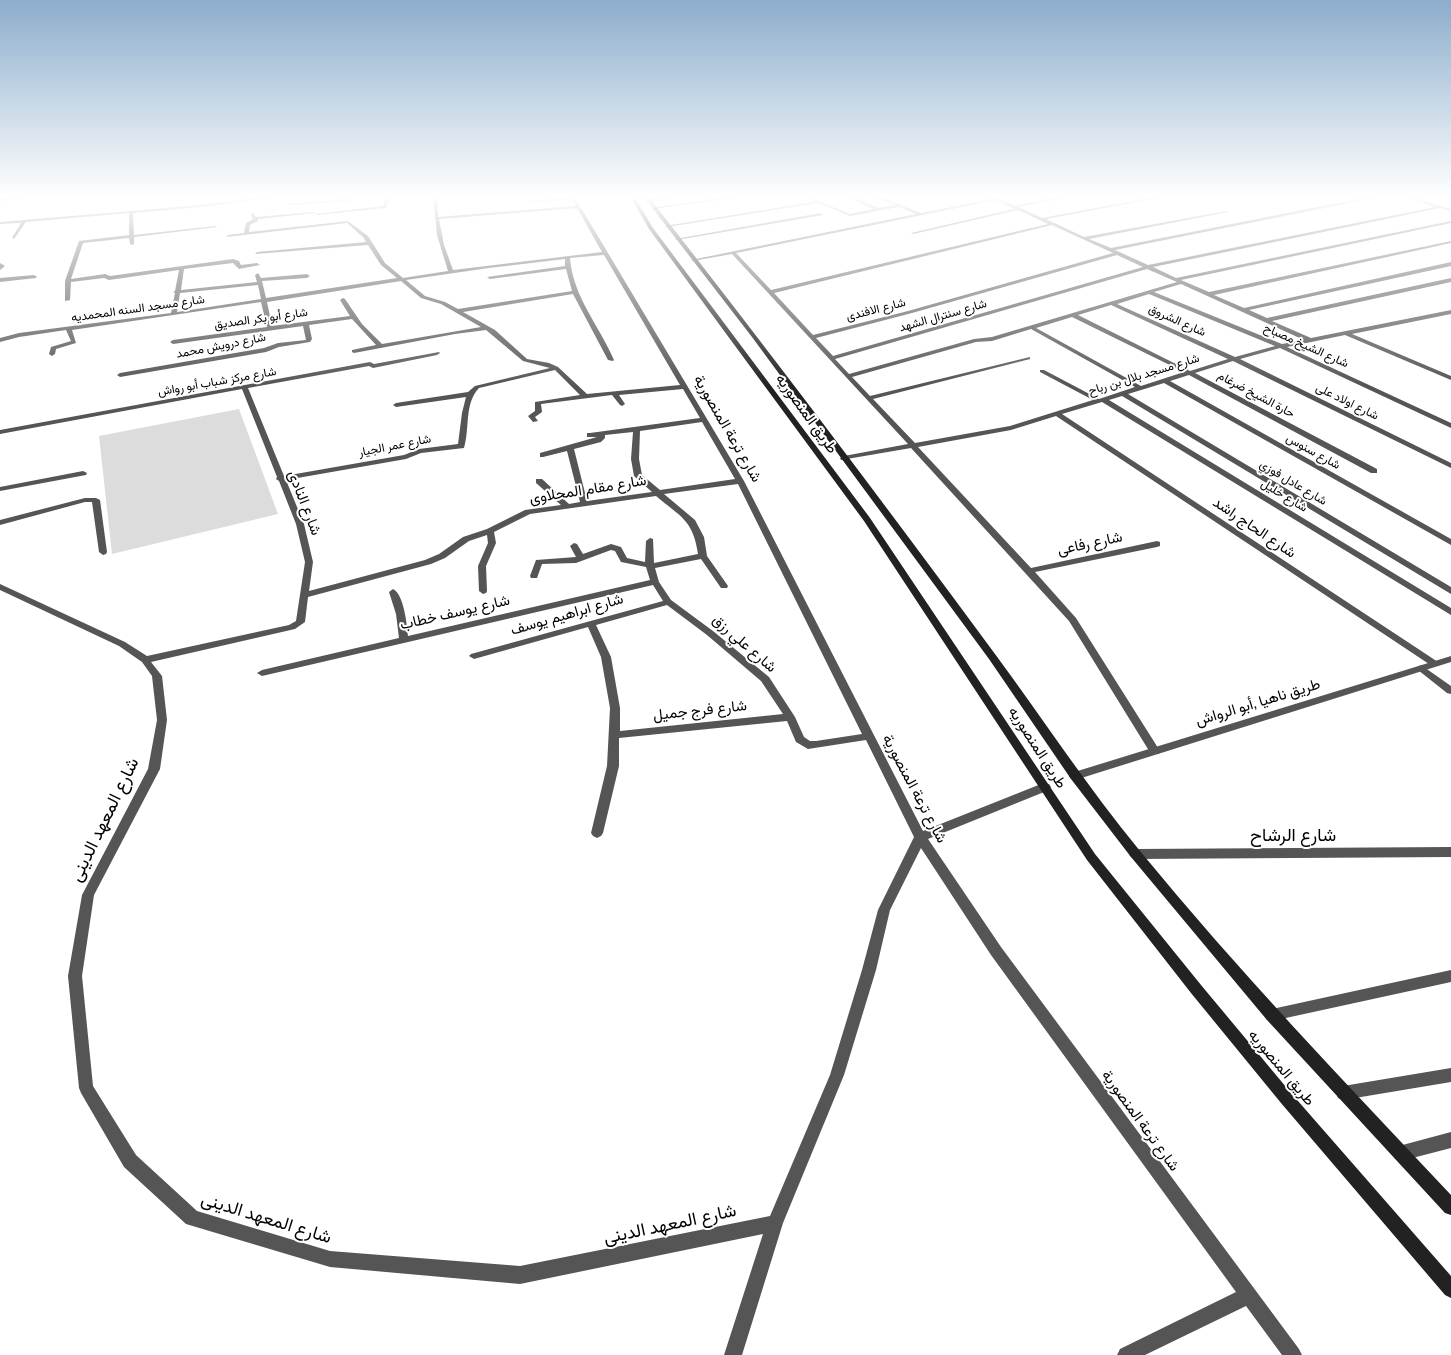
<!DOCTYPE html>
<html>
<head>
<meta charset="utf-8">
<style>
  body { margin:0 }
  canvas { display:block; background:#fff }
</style>
</head>
<body>
<canvas width="1451" height="1355"></canvas>
<script>
const g = document.querySelector('canvas').getContext('2d');
g.lineJoin = 'round';
function fill(path, color) { g.fillStyle = color; g.fill(path, 'evenodd'); }
function drawText(font, color, halo, rows, align = 'center') {
  g.font = font + ' "Archivo Narrow",Vazirmatn,sans-serif'; g.lineWidth = 4; g.setLineDash([]); g.textBaseline = 'middle'; g.strokeStyle = halo; g.fillStyle = color; for (const [text, x, y, turn = 0] of rows) {
    g.save(); g.translate(x, y); g.rotate((+turn || 0) * Math.PI / 180); g.textAlign = isNaN(turn) ? turn : align; if (halo) g.strokeText(text, 0, 0); g.fillText(text, 0, 0); g.restore();
  }
}
fill(new Path2D(`
  M239,409L278,514L112,554L99,436Z`), '#dcdcdc');
fill(new Path2D(`
  M573,197L575,199L531,202L529,201Z
  M1451,1068V1082L1343,1100L1338,1098L1336,1093L1338,1088L1343,1086Z
  M1451,1132V1148L1401,1161L1395,1159L1393,1153L1395,1147Z`), '#555');
fill(new Path2D(`
  M22,196H41L0,201V199Z
  M269,196H285L201,207L133,213L134,235L215,226L217,227L134,237V244L132,245L130,244L129,238L83,243L71,279L105,274L110,276L233,259L239,261L241,265L257,263L260,265L239,269L233,263L184,269L181,290L257,282L255,275L258,273L261,278L307,274L310,276L307,278L262,281L266,298L397,278L381,265L368,245L255,254L257,252L366,242L364,238L347,223L226,237L228,235L244,233L246,223L253,219L251,214L253,213L256,217L313,212L315,213L258,219V221L250,225L249,232L348,221L368,236L385,263L403,278L448,271L437,235L433,196H437L438,217L576,206L570,196H574L744,481L923,831L1041,784H1049L1051,787L1049,790L928,839L1001,947L1299,1349L1302,1355H1282L1246,1306L1145,1355H1117L1120,1349L1236,1292L991,955L921,848L890,910L876,970L844,1075L783,1223L742,1355H724L763,1234L520,1284L330,1267L186,1224L124,1167L81,1093L79,1088L68,976L82,895L148,769L157,720L152,676L142,662L119,646L0,590V584L125,642L147,656L289,625L296,621L305,562L296,524L279,481L276,479L277,477L242,389L0,434V430L370,362L374,364L439,352L440,353L437,355L373,368L369,366L248,388L284,476L404,455L419,449L458,444L462,413L466,397L396,407L393,405L396,403L468,392L475,386L550,368L523,361L486,330L455,334L354,353L352,352V350L376,345L352,319L309,325L312,339L310,342L279,347L266,352L120,377L117,375L120,373L264,348L278,343L306,340L303,326L173,344L170,342L173,340L267,327L261,302L72,330L76,343L56,349L55,354L52,356L49,354L51,347L71,341L66,330L19,337L0,342V338L19,333L171,313L175,293L173,292L175,291L179,270L109,280L104,278L71,282L70,300L65,301V281L79,241L129,235V213L26,222L14,239L12,238L21,223L0,224V222L201,205ZM577,208L602,252L453,270L444,245L439,219ZM604,255L680,385L587,394L558,367L549,363L527,359L495,330L463,312L573,294L608,360L613,361L614,360C599,325 573,297 570,258ZM565,259V266L487,277L490,279L566,269L572,291L458,309L445,302L425,296L406,280L489,268ZM401,281L421,298L441,304L481,327L382,344L362,324L345,299L343,298L340,300L350,316L272,326L267,302ZM258,285L261,299L177,312L180,293ZM555,370L580,395L535,402V411L528,416L533,422L538,421L535,417L542,412L541,404L612,395L620,405L622,406L625,404L619,395L683,389L700,418L590,433H587V437H597L540,453V457H543L567,451L580,502L569,504L542,479H536V483L561,505L525,510L487,529L463,537L439,554L425,560L309,591L313,562L304,524L286,480L406,459L421,453L464,448C470,428 464,404 479,388ZM702,422L735,479L660,490L642,475L639,459L640,431ZM633,432L631,459L634,476L652,492L587,501L574,449L601,442L605,438V435ZM738,484L862,734L816,741H810L804,737L795,717L769,677L713,631L671,600L659,582L655,568L701,559L721,588H727L728,586L707,556L704,537L695,520L664,494ZM656,496C681,517 693,520 698,554L654,563L653,539L650,538L646,541L645,562L627,558L621,547L611,544L583,554L577,544L574,543L570,546L576,557L536,560L530,576L531,578H537L542,564L576,563L611,550L615,551L621,562L646,567L650,580L408,636C407,625 404,594 393,589L389,592L396,614L399,638L262,670L257,673L262,676L653,585L663,601L471,654L469,656L474,659L588,627L601,657L610,708L607,766L591,833L593,836L597,838L601,836L603,833L619,766V738L787,721L796,742L808,749L866,740L914,837L878,910L862,970L830,1075L770,1216L520,1266L330,1251L197,1211L136,1155L93,1086L82,976L94,895L160,769L167,720L162,676L151,662L295,629L305,622L308,597L431,564L445,558L469,541L487,535L488,543L478,566L479,591L483,594L486,593L487,591L486,566L496,543L494,532L530,514ZM667,605L707,635L761,681L783,714L620,731V708L611,657L596,625Z
  M386,196H390L387,207L385,208L317,215L315,214L383,206Z
  M670,196H684L647,202L645,201Z
  M733,196H749L653,209L651,208Z
  M844,196H851L879,208L894,205L872,196H879L921,213L992,199L988,196H995L1015,206L1062,196H1073L1019,207L1042,218L1158,196H1170L1046,219L1084,237L1226,211L1228,212L1089,239L1111,248L1373,196H1384L1115,250L1148,265L1435,207L1401,196H1409L1451,209V211L1440,208L1153,267L1176,278L1451,221V223L1181,280L1209,292L1451,241V243L1214,295L1244,308L1451,262V266L1249,310L1267,318L1451,278V282L1272,321L1311,338L1451,310V314L1352,334L1451,376V380L1345,335L1287,347L1451,423V428L1280,348L1240,359L1451,463V468L1233,361L1195,373L1377,469V473H1371L1189,375L1170,381L1451,539V545L1164,383L1128,394L1451,587V594L1122,396L1109,400L1451,608V615L1102,402L1062,414L1438,662L1440,664L1438,666H1432L1056,416L1011,430L918,447L1031,568L1157,541L1160,542V546L1157,547L1035,572L1076,618L1160,751L1159,754H1151L1069,621L911,448L841,460L840,458L844,456L908,444L732,254L693,261L691,260L916,214L899,207L850,216L818,203L667,227L665,226L813,202L811,200L813,199L850,214L874,209ZM996,200L1014,209L911,233L913,234L1018,210L1048,224L771,290L736,253ZM1052,225L1113,253L908,311L813,335L774,293ZM1117,255L1143,267L833,356L816,338L912,313ZM1147,269L1177,282L992,337L974,339L849,374L835,359ZM1181,284L1304,340L1282,344L1154,292ZM1149,294L1275,346L1235,357L1117,304ZM1111,305L1228,359L1190,371L1078,315ZM1072,317L1184,372L1141,386L1036,328ZM1031,329L1135,387L1099,399L1044,370H1040V372L1093,400L1010,426L915,443L873,399L1030,359V357L870,396L852,377L976,342L992,341Z
  M348,199L350,201L289,205L287,204Z
  M821,213L823,215L677,240L675,239Z
  M0,263L5,266L0,270Z
  M34,275L37,277L36,278L0,282V278Z
  M83,471L87,473L86,475L0,491V487Z
  M85,498H96L100,500L107,552L106,554L103,555L99,552L92,502H85L0,525V520Z
  M1421,665L1451,686V694L1447,693L1418,670L1416,668Z
  M1451,847V857L1135,859L1131,857L1129,854L1131,851L1135,849Z
  M1451,970V982L1272,1021L1267,1020L1265,1015L1267,1010L1272,1009Z`), '#555');
fill(new Path2D(`
  M1451,656V662L1075,780L1071,779L1069,776L1071,773Z`), '#555');
fill(new Path2D(`
  M630,196H634L653,228L870,518L1095,854L1201,985L1291,1093L1451,1276V1298L1445,1295L1281,1103L1191,993L1087,860L864,521L649,229Z
  M643,196H648C766,347 881,499 995,654C1043,719 1088,788 1140,851C1238,971 1345,1082 1451,1195V1215L1445,1213L1267,1020L1131,857L1071,779L989,659L752,337Z`), '#222');
const sky = g.createLinearGradient(0, 0, 0, 386);
sky.addColorStop(0, '#8cadcc');
sky.addColorStop(0.51, '#fff');
sky.addColorStop(1, '#ffffff00');
g.fillStyle = sky;
g.fillRect(0, 0, 1451, 386);
drawText('12px', '#000', '#fff', [
  ["شارع مسجد السنه المحمديه",138,309,-8],
  ["شارع الافندى",876,310,-14],
  ["شارع سنترال الشهد",943,316,-16],
  ["شارع أبو بكر الصديق",261,319,-8],
  ["شارع الشروق",1177,321,24],
  ["شارع درويش محمد",221,346,-11],
  ["شارع الشيخ مصباح",1306,346,24],
  ["شارع مسجد بلال بن رباح",1144,375,-17],
  ["شارع مركز شباب أبو رواش",217,382,-10],
  ["حارة الشيخ ضرغام",1256,395,28],
  ["شارع اولاد على",1347,402,26],
  ["شارع عمر الجيار",395,446,-11],
  ["شارع سنوس",1313,452,29],
  ["شارع عادل فوزي",1293,483,31],
  ["شارع خليل",1284,496,31]
]);
drawText('15px', '#000', '#fff', [
  ["طريق المنصوريه",806,414,54],
  ["شارع ترعة المنصورية",727,429,60],
  ["شارع مقام المحلاوى",588,490,-9],
  ["شارع النادى",304,503,69],
  ["شارع الحاج راشد",1254,528,34],
  ["شارع رفاعى",1090,544,-12],
  ["شارع يوسف خطاب",455,613,-13],
  ["شارع ابراهيم يوسف",567,615,-16],
  ["شارع علي رزق",744,644,41],
  ["طريق ناهيا ,أبو الرواش",1258,703,-17],
  ["شارع فرج جميل",700,711,-6],
  ["طريق المنصوريه",1037,748,57],
  ["شارع ترعة المنصورية",914,789,62],
  ["طريق المنصوريه",1281,1068,50],
  ["شارع ترعة المنصورية",1140,1121,54]
]);
drawText('18px', '#000', '#fff', [
  ["شارع المعهد الدينى",105,820,-64],
  ["شارع الرشاح",1293,836],
  ["شارع المعهد الدينى",266,1219,17],
  ["شارع المعهد الدينى",670,1225,-12]
]);
</script>
</body>
</html>
